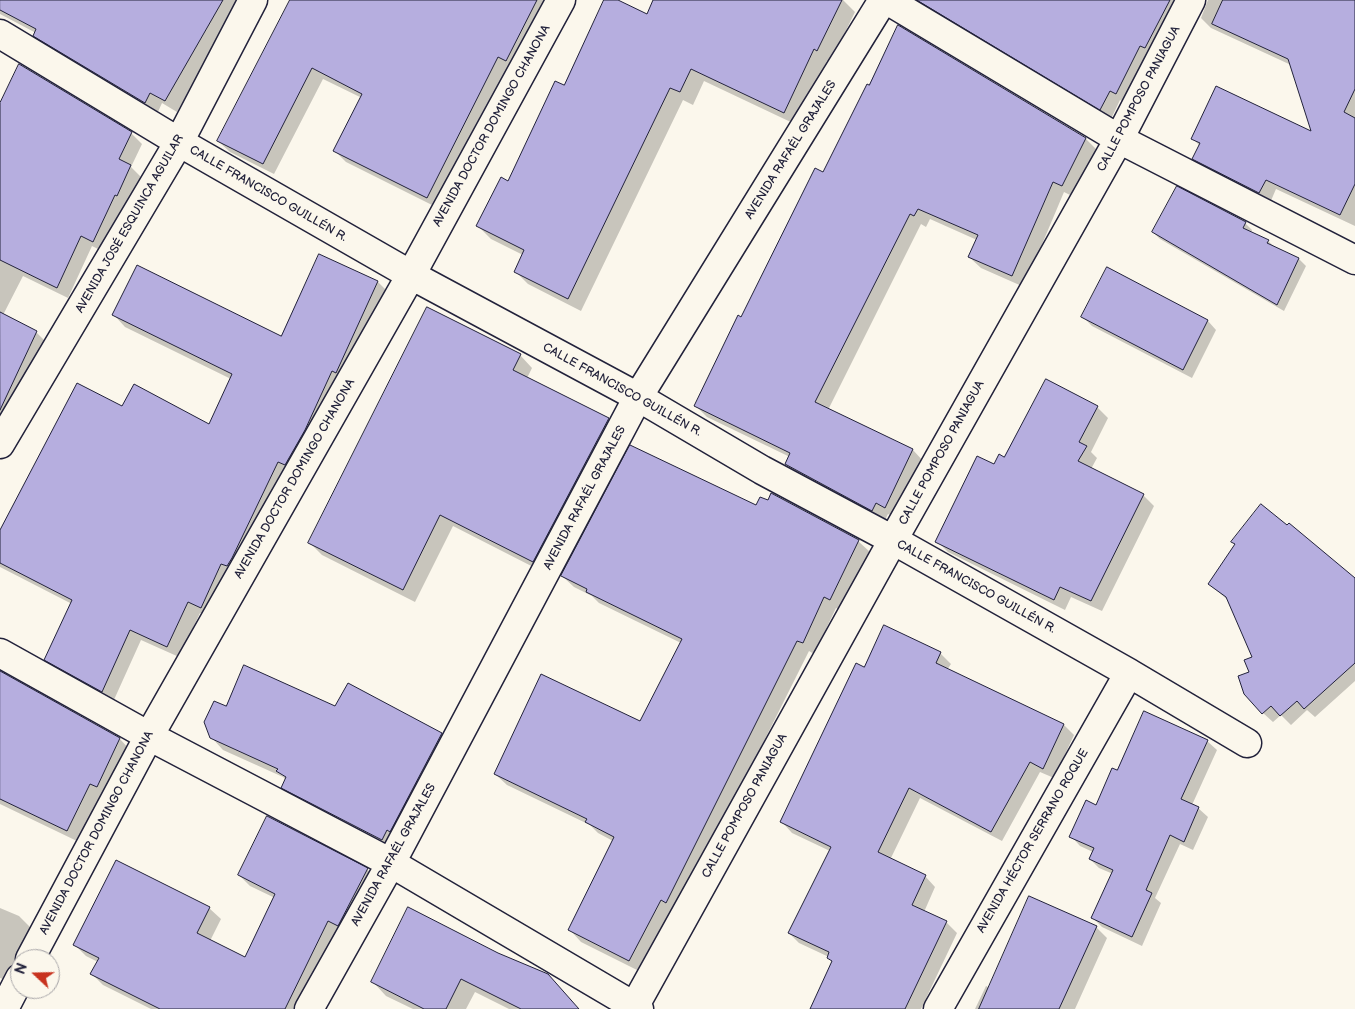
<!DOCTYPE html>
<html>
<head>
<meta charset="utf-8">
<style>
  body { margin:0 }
  #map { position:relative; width:1355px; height:1009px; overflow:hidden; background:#fbf7ec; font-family:"Balsamiq Sans",sans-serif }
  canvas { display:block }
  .north { position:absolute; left:10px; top:949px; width:50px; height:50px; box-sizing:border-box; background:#fbf7ec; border:1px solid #a4a2a5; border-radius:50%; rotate:291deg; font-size:14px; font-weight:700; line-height:20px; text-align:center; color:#22223b }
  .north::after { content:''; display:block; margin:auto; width:18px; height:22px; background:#c8321e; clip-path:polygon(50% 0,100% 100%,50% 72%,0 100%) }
</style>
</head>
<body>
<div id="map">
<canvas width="1355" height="1009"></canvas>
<div class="north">N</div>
</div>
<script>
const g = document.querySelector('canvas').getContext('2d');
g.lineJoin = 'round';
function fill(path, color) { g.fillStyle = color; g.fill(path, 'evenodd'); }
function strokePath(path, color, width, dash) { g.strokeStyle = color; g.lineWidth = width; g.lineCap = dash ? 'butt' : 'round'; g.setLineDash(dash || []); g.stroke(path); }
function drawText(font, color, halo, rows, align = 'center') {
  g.font = font + ' "Balsamiq Sans",sans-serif'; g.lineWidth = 4; g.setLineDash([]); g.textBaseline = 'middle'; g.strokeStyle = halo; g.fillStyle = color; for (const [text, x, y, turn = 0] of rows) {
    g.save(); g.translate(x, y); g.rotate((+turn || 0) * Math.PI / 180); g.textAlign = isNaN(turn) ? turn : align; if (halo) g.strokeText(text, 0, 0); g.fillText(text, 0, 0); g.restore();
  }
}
fill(new Path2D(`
  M0,0H237L229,17L230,18L177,112L162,103L157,114L46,47L34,35L36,33L0,14Z
  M294,0H554L438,208L346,162L335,151L362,98L323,79L274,174L230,152L218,141Z
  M606,0H615L647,15L655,0H843L855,12L830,63L827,61L797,125L704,81L693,105L683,100L581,311L528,284L515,271L523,255L491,239L478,226L508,182L565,87Z
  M918,0H1190L1126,103L1120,100L1111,119L926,8Z
  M1208,0H1355V226L1276,189L1270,203L1203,169L1193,158L1200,146L1193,139L1314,133L1291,65L1211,28L1201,18Z
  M0,106L131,133L142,144L131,167L141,177L128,206L126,205L104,252L92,246L68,298L23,276L3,315L36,332L47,343L0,436Z
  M1086,139L1097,150L1074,197L1064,192L1024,287L981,268L969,257L977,240L930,219L926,227L921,224L828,410L913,450L924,462L897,518L888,514L884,522L798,476L786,464L790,457L707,417L695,405L742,318L823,173Z
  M1245,223L1252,230L1251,233L1268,241L1275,247L1299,259L1306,266L1284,311L1160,239L1153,232Z
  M319,256L378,282L389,293L213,618L200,613L179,657L141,640L113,702L57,671L46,660L72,604L0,567V533L123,408L210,426L231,379L125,327L114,315L281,338Z
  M1108,269L1208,321L1216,330L1192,378L1092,326L1083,317Z
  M427,309L520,355L532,368L527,378L608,419L620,431L545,573L453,526L415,602L322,555L310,543Z
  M1046,380L1097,407L1108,418L1091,452L1097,458L1091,469L1143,495L1154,506L1102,611L1071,597L1065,610L948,552L937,541L994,466L1005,459Z
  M756,506L858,541L870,552L842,611L836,608L814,654L809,651L678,913L641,972L581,942L570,930L613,841L598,833L590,825L507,785L495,774L641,723L681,643L599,603L592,596L574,587L562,576Z
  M1355,582V681L1315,717L1307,710L1291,725L1281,715L1273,722L1263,713L1250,673L1253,658L1229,601L1209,584Z
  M940,653L951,664L947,670L1064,725L1074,735L1054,778L1040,772L1002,841L920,798L890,860L925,876L935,887L924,912L947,923L957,933L921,1009H811L833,963L829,957L799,943L789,933L830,851L792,833L782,822L864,669Z
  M0,672L120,739L131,751L79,842L0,804Z
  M349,685L441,734L454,746L394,852L295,800L283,787L286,780L283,777L223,750L211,737L226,708H336Z
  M1207,741L1217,750L1192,805L1198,808L1208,817L1193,850L1180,844L1155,898L1161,903L1142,946L1102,927L1093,918L1113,874L1099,868L1090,859L1093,852L1080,846L1071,836L1096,806L1117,771Z
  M367,869L378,881L302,1009H151L103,985L92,974L98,962L86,956L75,945L209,908L221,919L210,941L245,959L275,898L250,886L239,875Z
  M0,908L19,916L31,928L9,981L0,978Z
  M409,909L577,1009H509L475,992L466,1009H413L386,996L373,982Z
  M1096,927L1107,938L1075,1009H975L986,986L990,988Z`), '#0003');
const building = new Path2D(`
  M0,0H223L165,101L150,93L145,103L33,36L36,29L0,10Z
  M290,0H537L506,61L498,57L427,198L333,151L362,94L312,68L263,164L217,141Z
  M604,0H618L647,14L653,0H842L817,51L814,49L784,113L691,69L680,92L670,88L568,299L514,272L524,250L476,226L501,177L508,181L555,81L564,85Z
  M917,0H1170L1145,48L1140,46L1116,94L1110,91L1100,110Z
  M1223,0H1355V89L1344,112L1355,118V184L1340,215L1266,180L1259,193L1192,159L1200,143L1191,139L1216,86L1311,131L1288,59L1212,24Z
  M898,25L1086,138L1062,186L1053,182L1012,276L968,257L978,235L918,209L914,216L910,214L815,402L913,449L885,508L876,503L872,511L785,464L790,453L694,406L738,315L741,317L815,168L823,172L867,84L869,85Z
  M19,64L132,132L119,159L131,165L117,196L115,195L93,242L81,236L57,288L0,260V103Z
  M1177,186L1246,222L1243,228L1269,240L1267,243L1299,258L1277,305L1152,232Z
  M319,254L378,281L336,373L332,371L305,430L285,465L278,462L232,558L227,566L221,564L201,608L188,602L167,647L130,630L102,692L44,660L72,600L0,563V530L77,383L122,406L134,384L209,424L232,374L112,315L137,265L281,336Z
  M1107,267L1208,320L1183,370L1081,317Z
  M427,307L521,354L513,370L609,418L533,562L440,515L403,590L308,543Z
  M0,312L37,331L0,410Z
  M1046,379L1098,406L1079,442L1087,446L1078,461L1144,494L1091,601L1060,587L1054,600L935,542L977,456L994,464L999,454L1004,457Z
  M630,445L756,505L760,497L768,500L771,493L859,540L830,600L824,597L803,643L797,641L666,903L661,900L629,961L568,930L614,837L585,822L587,819L494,774L541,674L640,721L682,639L586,592L587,589L561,576Z
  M1261,504L1287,525L1289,523L1355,578V663L1304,709L1297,701L1280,716L1271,706L1262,714L1244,694L1238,676L1249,672L1244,660L1252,657L1226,597L1208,584L1235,544L1231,542Z
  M884,625L941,652L936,663L1064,724L1043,769L1030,762L991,832L909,788L878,852L926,875L912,905L947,921L905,1009H810L832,961L827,958L829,952L788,933L831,847L780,822L856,663L864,667Z
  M244,665L335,706L348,683L442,733L390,832L387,830L382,840L281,788L286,777L276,771L278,769L210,738L204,722L214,701L226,706Z
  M0,671L120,738L97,787L90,784L67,831L0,799Z
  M1144,711L1208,740L1181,799L1199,807L1184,842L1170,835L1146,890L1152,893L1132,937L1091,918L1113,870L1089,859L1094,848L1069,837L1086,800L1096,805L1112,768L1117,770Z
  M267,816L368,868L338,926L328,921L285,1009H160L90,974L99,958L73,945L116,860L210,907L197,933L245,957L275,894L238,875Z
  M1029,896L1097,926L1059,1009H979Z
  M408,907L498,953L548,974L579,1009H521L461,979L446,1009H424L371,982Z`);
fill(building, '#b6aedf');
strokePath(building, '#22223b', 1);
const minor = new Path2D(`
  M887,0L1119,139L1355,260
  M0,34L179,142L411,275L638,397L762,470L893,540L1129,673L1247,743
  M0,444L179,142L253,0
  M0,653L149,736L391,863L639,1009
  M30,959L149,736L411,275L561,0
  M4,1009L20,978
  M309,1009L391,863L638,397L883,0
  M633,1009L893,540L1119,139L1191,0
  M938,1009L1129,673`);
strokePath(minor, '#22223b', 31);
strokePath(minor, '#fbf7ec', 28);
drawText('12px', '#22223b', '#fbf7ec', [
  ["CALLE POMPOSO PANIAGUA",1139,99,-62],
  ["AVENIDA DOCTOR DOMINGO CHANONA",492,126,-61],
  ["AVENIDA RAFAÉL GRAJALES",791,150,-58],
  ["CALLE FRANCISCO GUILLÉN R.",268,194,30],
  ["AVENIDA JOSÉ ESQUINCA AGUILAR",130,224,-60],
  ["CALLE FRANCISCO GUILLÉN R.",622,390,29],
  ["CALLE POMPOSO PANIAGUA",942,453,-61],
  ["AVENIDA DOCTOR DOMINGO CHANONA",295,479,-60],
  ["AVENIDA RAFAÉL GRAJALES",585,498,-62],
  ["CALLE FRANCISCO GUILLÉN R.",976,587,29],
  ["CALLE POMPOSO PANIAGUA",745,806,-61],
  ["AVENIDA DOCTOR DOMINGO CHANONA",97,833,-62],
  ["AVENIDA HÉCTOR SERRANO ROQUE",1033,841,-60],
  ["AVENIDA RAFAÉL GRAJALES",394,855,-61]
]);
</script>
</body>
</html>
